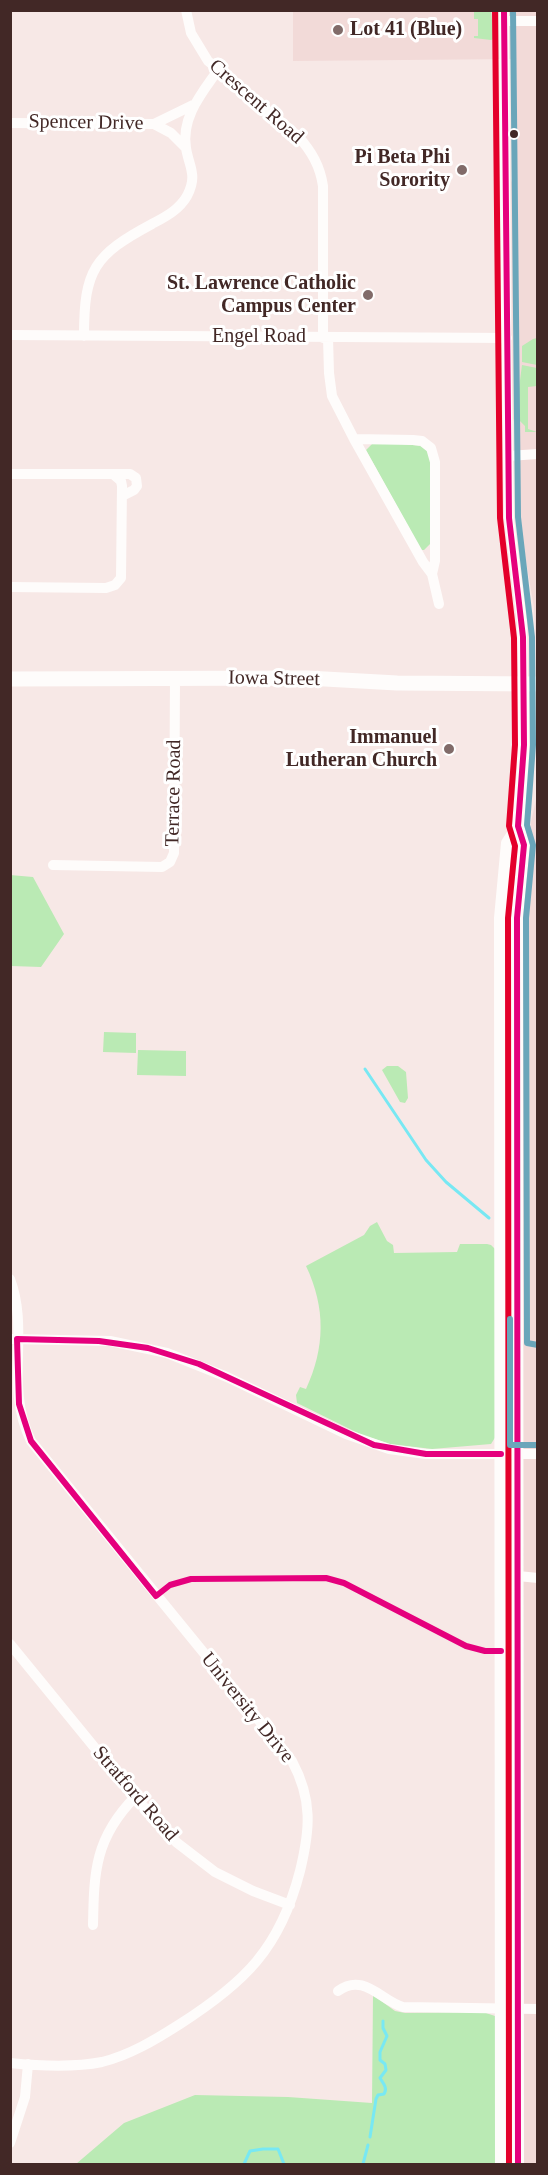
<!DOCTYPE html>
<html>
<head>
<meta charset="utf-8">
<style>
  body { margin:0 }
  #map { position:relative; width:548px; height:2175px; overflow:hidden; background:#f7e8e6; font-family:Georgia,serif }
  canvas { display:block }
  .frame { position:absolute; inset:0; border:12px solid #422826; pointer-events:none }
</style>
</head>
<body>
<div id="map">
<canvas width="548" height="2175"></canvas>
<div class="frame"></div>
</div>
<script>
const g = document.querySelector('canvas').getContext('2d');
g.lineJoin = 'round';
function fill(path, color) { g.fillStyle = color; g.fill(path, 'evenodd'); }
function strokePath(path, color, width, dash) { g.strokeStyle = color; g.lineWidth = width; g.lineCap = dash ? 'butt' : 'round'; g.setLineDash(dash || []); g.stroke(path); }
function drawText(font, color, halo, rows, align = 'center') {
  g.font = font + ' Georgia,serif'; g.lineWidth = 6; g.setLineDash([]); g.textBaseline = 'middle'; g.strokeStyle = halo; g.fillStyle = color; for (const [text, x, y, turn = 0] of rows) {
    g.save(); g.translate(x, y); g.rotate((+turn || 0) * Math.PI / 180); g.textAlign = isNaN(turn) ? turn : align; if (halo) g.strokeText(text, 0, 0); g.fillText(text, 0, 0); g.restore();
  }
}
fill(new Path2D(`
  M293,11H537V663L534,608L520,525L518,437L513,418L511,183L515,167L516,130L511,111L515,59L293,61Z
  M537,795L538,2164H524L522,917L531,822Z`), '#f2dad8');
fill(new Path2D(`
  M474,11H491L494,39L491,40L474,38V36H478V19H474Z
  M537,338V365L522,362V346L533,339Z
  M522,365L537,368V386L528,387V429L537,432H525V426L519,420V388Z
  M392,443L423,446L431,456V543L424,550H421L366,450L372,444Z
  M10,875L33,877L64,934L41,967L11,966Z
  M104,1032L136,1033V1053L103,1052Z
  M138,1050L186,1051V1076L137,1075Z
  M387,1066H398L406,1072L408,1098L405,1103L400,1102L382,1070Z
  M377,1222L387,1241L393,1245L394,1253L457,1252L460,1244H487L491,1245L495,1249L496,1436L491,1444L432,1449L390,1444L362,1435L297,1403L296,1395L300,1387L306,1389C325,1348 326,1308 306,1266L364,1235L370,1226Z
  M373,1995L395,2011L405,2013L483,2012L495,2016L496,2163L76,2164L124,2123L195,2095L288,2097L372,2103Z`), '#baeab4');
strokePath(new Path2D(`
  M365,1069L426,1160L446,1182L489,1218
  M370,2137L376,2099L378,2095L384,2094C388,2088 383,2083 380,2078L386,2070L385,2064L380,2060V2052L387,2036L383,2028V2021
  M244,2164L250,2151L263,2149H278L284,2164
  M363,2164L368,2145`), '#78e8f3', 3);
strokePath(new Path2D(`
  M186,10L191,33L208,61L298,136C312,152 320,166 323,186V338
  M504,10L506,328L509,518L522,623L523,684
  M504,21H538
  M10,123L154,124L193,105
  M154,124L171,133L186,148
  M10,335L507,338
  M84,336C84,270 94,255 152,224C165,217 179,210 187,196C198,175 189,167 186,148C181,117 202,93 218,70
  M328,338L329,373L332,396L354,439
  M508,456L538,454
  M10,474H113L121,481L122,486L121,578L115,585L106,588L10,587
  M113,474H130L136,478L137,486L134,490L122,496
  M432,574L435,561V462L431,448L422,441L413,440L354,439L423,562L432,574L439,604
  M53,865L162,867L170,862L174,853L175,678
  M10,1279C30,1332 4,1386 31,1441L292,1761C313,1800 310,1830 300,1871C280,1949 244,1983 180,2024C155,2040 130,2055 102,2062C72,2068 40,2066 10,2063
  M11,1339L110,1341L167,1353L227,1377L346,1434L389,1449L426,1454H538
  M518,1576L538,1578
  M10,1644L135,1797L176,1842L215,1872L253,1891L290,1905
  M93,1925C94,1871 95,1838 135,1797
  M338,1991C364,1972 381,2001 403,2007L538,2009
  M10,2143L25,2097L28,2064`), '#fefcfb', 10);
strokePath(new Path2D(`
  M501,2164L500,918L507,843L518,826
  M518,2164L517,918L524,845L518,826L523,769V684`), '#fefcfb', 12);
strokePath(new Path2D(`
  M10,679L307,678L397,683L538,684`), '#fefcfb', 15);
strokePath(new Path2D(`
  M504,10L509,518L523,637L524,745L518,826L524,845L517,918L518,2164
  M501,1454H426L374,1445L199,1364L148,1348L99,1341L17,1339L19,1404L31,1441L156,1596L170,1585L191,1579L326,1578L344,1583L466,1646L485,1651H501`), '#e5007d', 6);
strokePath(new Path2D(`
  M495,10L500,518L514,638L515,745L509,826L515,846L508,918L509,2164`), '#e4002b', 6);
strokePath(new Path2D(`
  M513,10L518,517L532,637L533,745L527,825L533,845L526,918L527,1343L538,1345
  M510,1319V1445H538`), '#6aa6ba', 6);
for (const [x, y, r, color] of [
  [338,30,6,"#816b69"],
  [514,134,5,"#422826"],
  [462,170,6,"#816b69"],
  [368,295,6,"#816b69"],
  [449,749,6,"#816b69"]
]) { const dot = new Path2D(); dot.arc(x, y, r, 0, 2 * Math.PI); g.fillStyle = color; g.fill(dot); strokePath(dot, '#fff', 2); }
drawText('bold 20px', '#422826', '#fff', [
  ["Lot 41 (Blue)",350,30,"left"],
  ["Pi Beta Phi",450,158],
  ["Sorority",450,181],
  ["St. Lawrence Catholic",356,284],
  ["Campus Center",356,307],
  ["Immanuel",437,738],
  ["Lutheran Church",437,761]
], 'right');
drawText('20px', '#422826', '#fff', [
  ["Crescent Road",256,102,41],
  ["Spencer Drive",86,123,1],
  ["Engel Road",259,337],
  ["Iowa Street",274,679,1],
  ["Terrace Road",174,793,-89],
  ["University Drive",247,1708,51],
  ["Stratford Road",135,1794,49]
]);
</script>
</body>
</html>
